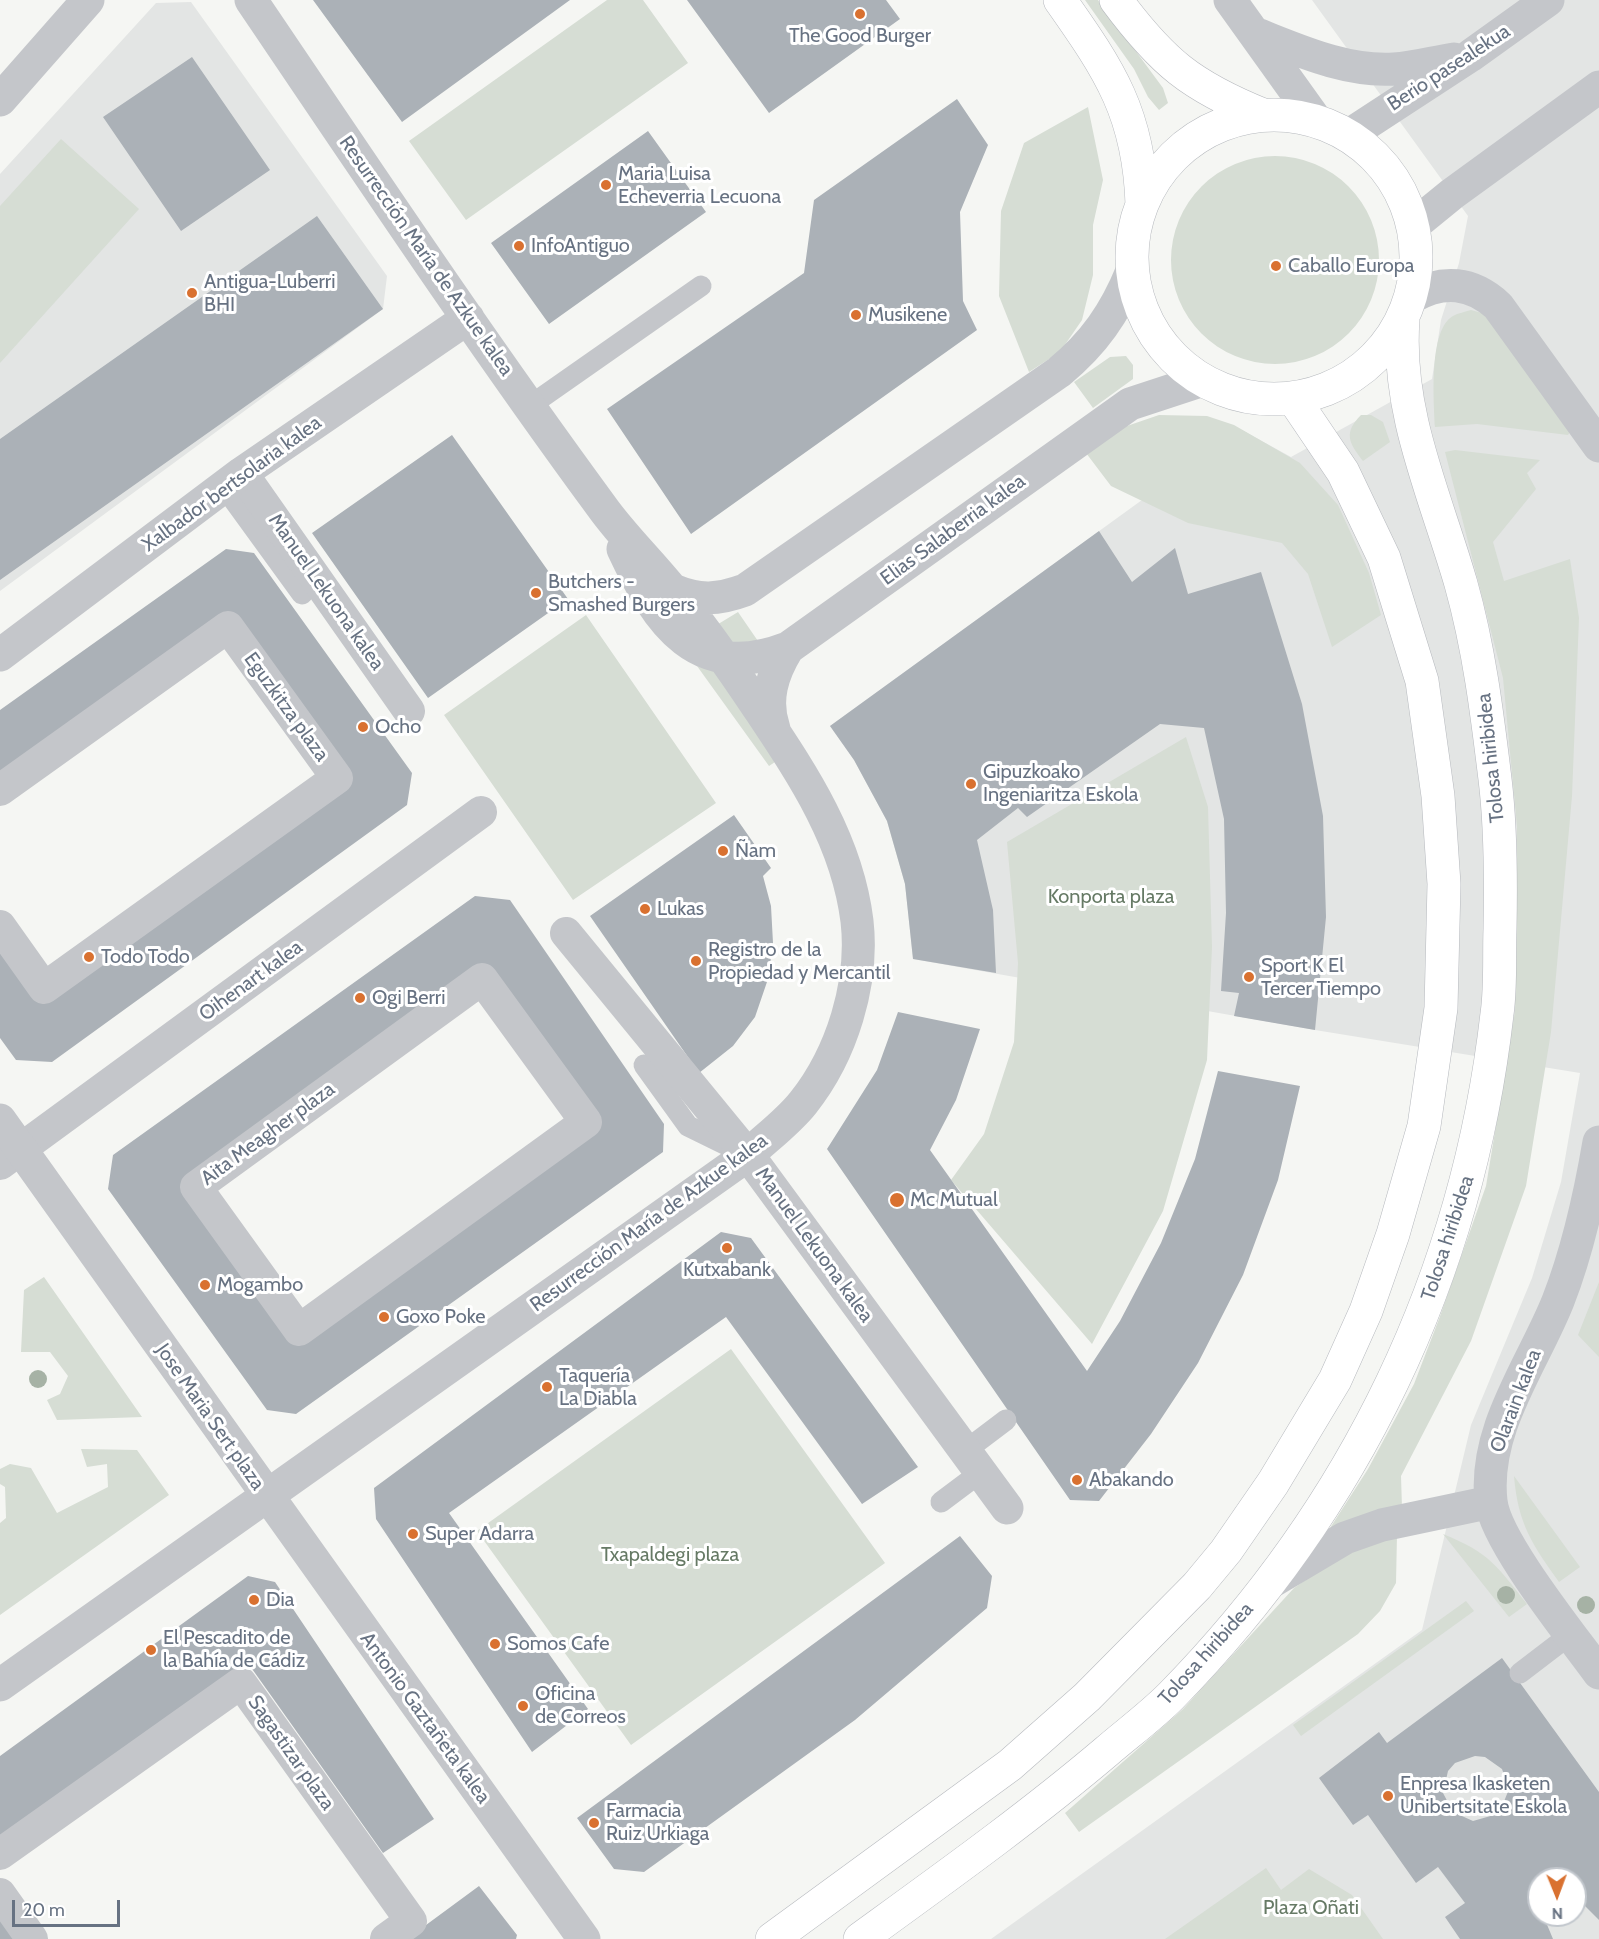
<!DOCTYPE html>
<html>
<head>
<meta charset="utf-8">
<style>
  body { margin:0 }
  #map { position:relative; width:1599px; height:1939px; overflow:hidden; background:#f5f6f3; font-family:Cabin,sans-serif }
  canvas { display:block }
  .north { position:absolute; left:1527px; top:1867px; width:60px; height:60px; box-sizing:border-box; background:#fff; border:2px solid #c2c7cd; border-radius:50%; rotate:179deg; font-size:16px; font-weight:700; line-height:24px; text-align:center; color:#677282 }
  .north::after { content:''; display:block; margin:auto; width:21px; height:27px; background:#d97130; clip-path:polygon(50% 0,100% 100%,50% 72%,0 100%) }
  .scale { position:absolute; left:12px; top:1900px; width:108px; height:27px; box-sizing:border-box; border:3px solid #677282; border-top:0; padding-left:8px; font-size:18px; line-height:21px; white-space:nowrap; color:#677282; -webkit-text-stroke:4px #fff; paint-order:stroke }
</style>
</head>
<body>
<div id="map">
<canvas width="1599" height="1939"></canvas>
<div class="north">N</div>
<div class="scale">20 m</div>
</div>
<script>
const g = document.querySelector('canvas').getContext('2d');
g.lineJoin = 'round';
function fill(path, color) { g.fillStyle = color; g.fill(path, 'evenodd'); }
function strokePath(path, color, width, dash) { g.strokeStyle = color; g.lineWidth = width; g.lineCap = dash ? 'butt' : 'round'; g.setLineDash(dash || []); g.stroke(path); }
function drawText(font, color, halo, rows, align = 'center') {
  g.font = font + ' Cabin,sans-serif'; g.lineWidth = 6; g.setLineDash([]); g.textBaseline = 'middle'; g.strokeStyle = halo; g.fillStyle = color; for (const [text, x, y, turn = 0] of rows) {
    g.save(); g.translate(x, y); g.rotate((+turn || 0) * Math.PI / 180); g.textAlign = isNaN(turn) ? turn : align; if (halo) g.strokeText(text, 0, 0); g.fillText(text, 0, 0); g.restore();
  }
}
fill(new Path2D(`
  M1312,0H1599V1939H991L1422,1630L1471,1425L1532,1278L1561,1182L1580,1073L1315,1030L913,959L905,884L887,821L854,760L830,726L1240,429L1291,457L1432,379L1441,320L1459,263L1468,216ZM1539,1879H1575V1915H1539Z
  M191,2L387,276L383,309L0,591V174L156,3Z`), '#e3e5e4');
fill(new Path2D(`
  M607,0H643L688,63L466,220L409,141Z
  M1085,0H1098L1163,88L1168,103L1159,110L1148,97L1134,69Z
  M1088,107L1103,180L1093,225V275L1082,320L1060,352L1029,372L999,296L1001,211L1024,143Z
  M61,139L139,209L0,363V206Z
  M1171 260a104 104 0 1 1 208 0a104 104 0 1 1-208 0Z
  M1471,310L1489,315L1573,427L1568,435L1477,424L1435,427C1434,403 1428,330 1453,316C1458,313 1465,312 1471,310Z
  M1126,356L1133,365V379L1093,408L1074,382L1110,357Z
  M1159,415L1207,416L1234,425L1300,463L1338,505L1369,573L1381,615L1332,647L1308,574L1282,543L1188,523L1111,486L1086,453L1124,427Z
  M1361,415H1371L1383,422L1390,442L1363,461C1349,443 1343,433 1361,415Z
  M1455,450L1540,460L1527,473L1536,489L1493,542L1504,581L1570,559L1579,618L1572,796L1551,1032L1526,1186L1471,1341L1401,1476L1402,1508L1330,1528L1368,1469L1414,1384L1439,1319L1486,1186L1515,1011L1517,826L1503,678L1445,452Z
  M738,612L760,644L733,650L715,626Z
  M586,615L716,803L573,900L444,715Z
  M697,666L720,672L778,760L769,766Z
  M1186,737L1208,807L1212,947L1207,1060L1163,1211L1092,1344L951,1180L984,1134L1014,1042L1018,963L1007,842Z
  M44,1277L142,1417L57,1420L47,1400L60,1394L68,1376L50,1352H21L24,1290Z
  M1599,1282V1357L1578,1335Z
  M731,1349L885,1563L631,1745L477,1531Z
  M81,1449L137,1450L169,1495L0,1615V1523L6,1518L5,1487L0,1484V1469L10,1464L31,1468L57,1513L108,1487L107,1464L87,1467Z
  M1514,1476L1580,1567L1559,1582C1532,1544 1518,1524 1514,1476Z
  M1443,1534C1490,1553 1497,1566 1527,1604L1509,1617Z
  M1397,1535L1396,1583L1380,1611L1358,1634L1079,1832L1065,1813L1183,1709L1294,1588L1346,1552Z
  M1466,1601L1474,1611L1301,1736L1293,1725Z
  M1266,1868L1281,1890L1309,1869L1352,1895L1383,1939H1165Z`), '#d6ddd4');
fill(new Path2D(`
  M313,0H570L402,122Z
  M687,0H886L900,19L769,113Z
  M192,57L270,170L181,231L103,117Z
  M957,99L988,145L960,212L963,301L977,330L691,534L607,409L804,273L814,200Z
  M648,131L706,212L549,324L491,243Z
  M317,216L383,309L0,580V439Z
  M452,435L568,599L428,698L312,533Z
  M1099,531L1132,582L1175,548L1188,594L1261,572L1302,704L1323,816L1326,917L1315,1030L1234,1016L1239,993L1221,991L1226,913L1224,819L1204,728L1160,724L1027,817L1018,808L977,840L993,910L996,973L913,959L905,884L887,821L854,760L830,726Z
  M226,549L254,553L412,773L407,805L52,1062L16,1060L0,1038V926L44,988L337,778L228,627L0,790V710Z
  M734,815L771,868L763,876L771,906L773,943L768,979L755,1017L733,1046L699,1073L590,916Z
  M475,896L510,900L664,1124L663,1152L296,1414L267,1410L108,1189L113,1155ZM482,979L586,1122L299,1330L196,1187Z
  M898,1012L980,1029L956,1100L930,1150L1087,1371L1120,1321L1161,1243L1195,1159L1218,1071L1300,1086L1278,1180L1243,1275L1198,1363L1151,1434L1099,1501L1070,1500L827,1149L877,1070Z
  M721,1232L751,1238L918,1467L862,1504L726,1317L449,1513L588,1709L532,1752L376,1519L374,1488Z
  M960,1536L992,1576L987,1608L855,1720L644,1872L614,1869L577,1818Z
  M248,1576L275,1582L434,1819L383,1853L250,1666L0,1841V1756Z
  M1502,1658L1599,1792V1920L1575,1896V1879H1539V1915H1543L1553,1939H1460L1445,1917L1465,1903L1438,1867L1416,1883L1368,1815L1353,1825L1319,1778L1379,1732L1387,1743ZM1475,1756L1485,1757L1502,1769L1509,1789L1501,1809L1494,1815L1473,1821L1453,1812L1443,1793L1448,1771L1455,1763Z
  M479,1886L517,1935L516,1939H407Z
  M0,1915L17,1939H0Z`), '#abb1b7');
const secondary = new Path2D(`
  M1060,0C1110,71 1139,114 1142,204
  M1116,0C1162,62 1191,86 1263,115
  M1132 257a142 142 0 1 1 284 0a142 142 0 1 1-284 0Z
  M772,1939L1010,1765L1087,1697L1197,1586L1226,1551L1273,1483L1335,1380L1366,1311L1393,1234L1424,1126L1441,1008L1444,884L1438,796L1422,681L1384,558L1343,472L1293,398
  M860,1939C944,1878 1028,1818 1107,1751C1128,1733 1151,1716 1171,1696C1356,1507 1467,1276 1497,1014C1501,986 1499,957 1500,929C1501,879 1501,828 1495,779C1487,713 1479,648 1461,584C1436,497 1396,413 1403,320`);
strokePath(secondary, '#b6b9be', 34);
strokePath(new Path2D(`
  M531,405L701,286
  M225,488L302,594
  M644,1065L688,1126L739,1151
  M965,1451L1006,1420
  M941,1502L981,1472
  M1520,1673L1571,1634`), '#c4c6ca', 21);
strokePath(new Path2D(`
  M242,473L409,711
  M0,790L228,627L337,778L44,988L0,926
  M566,933L748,1155
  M482,979L586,1122L299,1330L196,1187Z
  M0,1164L481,812
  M0,1854L241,1683L411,1921L386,1939
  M0,1894L32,1939`), '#c4c6ca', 32);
strokePath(new Path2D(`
  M1230,0L1316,120
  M1254,33C1298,50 1345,72 1394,69C1414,68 1434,62 1454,59
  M0,100L88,0
  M1349,135L1470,56L1548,0
  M1414,225L1452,194L1599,87
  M1412,297C1443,279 1472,282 1498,306L1599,446
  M623,549C658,624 697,683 788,648
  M673,590C699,601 718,600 745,590L1059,372C1094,343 1115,313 1132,271
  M0,655L242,473L468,318
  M774,729C764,700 772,674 788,648L1130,404L1203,380
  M0,1120L584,1939
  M1599,1142C1590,1195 1578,1250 1558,1301C1533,1364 1483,1429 1491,1501C1495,1541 1573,1637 1599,1673
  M748,1155L1007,1508
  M1271,1582L1345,1538L1382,1525L1491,1502
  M0,1685L748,1155C766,1138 788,1122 803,1103C842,1054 864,983 857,921C847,840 803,775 759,709C731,667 702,625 669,586C647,559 622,535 602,507C480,341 366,170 251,0`), '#c4c6ca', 33);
strokePath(secondary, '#fff', 33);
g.fillStyle = '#a6b2a5';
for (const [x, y] of [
  [38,1379],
  [1506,1595],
  [1586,1605]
]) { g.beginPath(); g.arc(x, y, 9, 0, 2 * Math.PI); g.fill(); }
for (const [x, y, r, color] of [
  [860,14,6,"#d97130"],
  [606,185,6,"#d97130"],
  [519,246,6,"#d97130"],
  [1276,266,6,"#d97130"],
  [192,293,6,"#d97130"],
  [856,315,6,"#d97130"],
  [536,593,6,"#d97130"],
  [363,727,6,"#d97130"],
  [971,784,6,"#d97130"],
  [723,851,6,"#d97130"],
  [645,909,6,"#d97130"],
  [89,957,6,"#d97130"],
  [696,961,6,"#d97130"],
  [1249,977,6,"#d97130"],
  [360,998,6,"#d97130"],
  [897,1200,8,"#d97130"],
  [727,1248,6,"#d97130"],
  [205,1285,6,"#d97130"],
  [384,1317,6,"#d97130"],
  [547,1387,6,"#d97130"],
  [1077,1480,6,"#d97130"],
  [413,1534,6,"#d97130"],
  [254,1600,6,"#d97130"],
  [495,1644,6,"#d97130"],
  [151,1650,6,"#d97130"],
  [523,1706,6,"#d97130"],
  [1388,1796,6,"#d97130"],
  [594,1823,6,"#d97130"]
]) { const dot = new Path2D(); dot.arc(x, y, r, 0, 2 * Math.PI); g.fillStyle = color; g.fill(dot); strokePath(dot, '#fff', 2); }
drawText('20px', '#677282', '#fff', [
  ["The Good Burger",860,36,"center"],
  ["Maria Luisa",618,174],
  ["Echeverria Lecuona",618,197],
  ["InfoAntiguo",531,246],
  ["Caballo Europa",1288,266],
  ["Antigua-Luberri",204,282],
  ["BHI",204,305],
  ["Musikene",868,315],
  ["Butchers -",548,582],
  ["Smashed Burgers",548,605],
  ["Ocho",375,727],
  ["Gipuzkoako",983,772],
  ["Ingeniaritza Eskola",983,795],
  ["Ñam",735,851],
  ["Lukas",657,909],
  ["Registro de la",708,950],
  ["Propiedad y Mercantil",708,973],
  ["Todo Todo",101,957],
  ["Sport K El",1261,966],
  ["Tercer Tiempo",1261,989],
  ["Ogi Berri",372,998],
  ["Mc Mutual",910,1200],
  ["Kutxabank",727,1270,"center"],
  ["Mogambo",217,1285],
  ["Goxo Poke",396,1317],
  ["Taquería",559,1376],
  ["La Diabla",559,1399],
  ["Abakando",1089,1480],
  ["Super Adarra",425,1534],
  ["Dia",266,1600],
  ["El Pescadito de",163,1638],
  ["la Bahía de Cádiz",163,1661],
  ["Somos Cafe",507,1644],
  ["Oficina",535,1694],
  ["de Correos",535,1717],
  ["Enpresa Ikasketen",1400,1784],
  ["Unibertsitate Eskola",1400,1807],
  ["Farmacia",606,1811],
  ["Ruiz Urkiaga",606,1834]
], 'left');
drawText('20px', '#677282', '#fff', [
  ["Berio pasealekua",1449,68,-33],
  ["Resurrección María de Azkue kalea",426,256,55],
  ["Xalbador bertsolaria kalea",232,484,-36],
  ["Elias Salaberria kalea",953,530,-36],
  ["Manuel Lekuona kalea",326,592,55],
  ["Eguzkitza plaza",286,707,54],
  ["Tolosa hiribidea",1491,758,-96],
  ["Oihenart kalea",251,981,-36],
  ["Aita Meagher plaza",268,1134,-36],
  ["Resurrección María de Azkue kalea",649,1223,-36],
  ["Tolosa hiribidea",1448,1238,-72],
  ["Manuel Lekuona kalea",814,1245,54],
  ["Olarain kalea",1516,1401,-69],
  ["Jose Maria Sert plaza",210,1417,55],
  ["Tolosa hiribidea",1206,1654,-48],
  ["Antonio Gaztañeta kalea",425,1718,54],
  ["Sagastizar plaza",291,1753,55]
]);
drawText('20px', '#667a65', '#fff', [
  ["Konporta plaza",1111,897],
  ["Txapaldegi plaza",670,1555],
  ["Plaza Oñati",1311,1908]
]);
</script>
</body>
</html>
